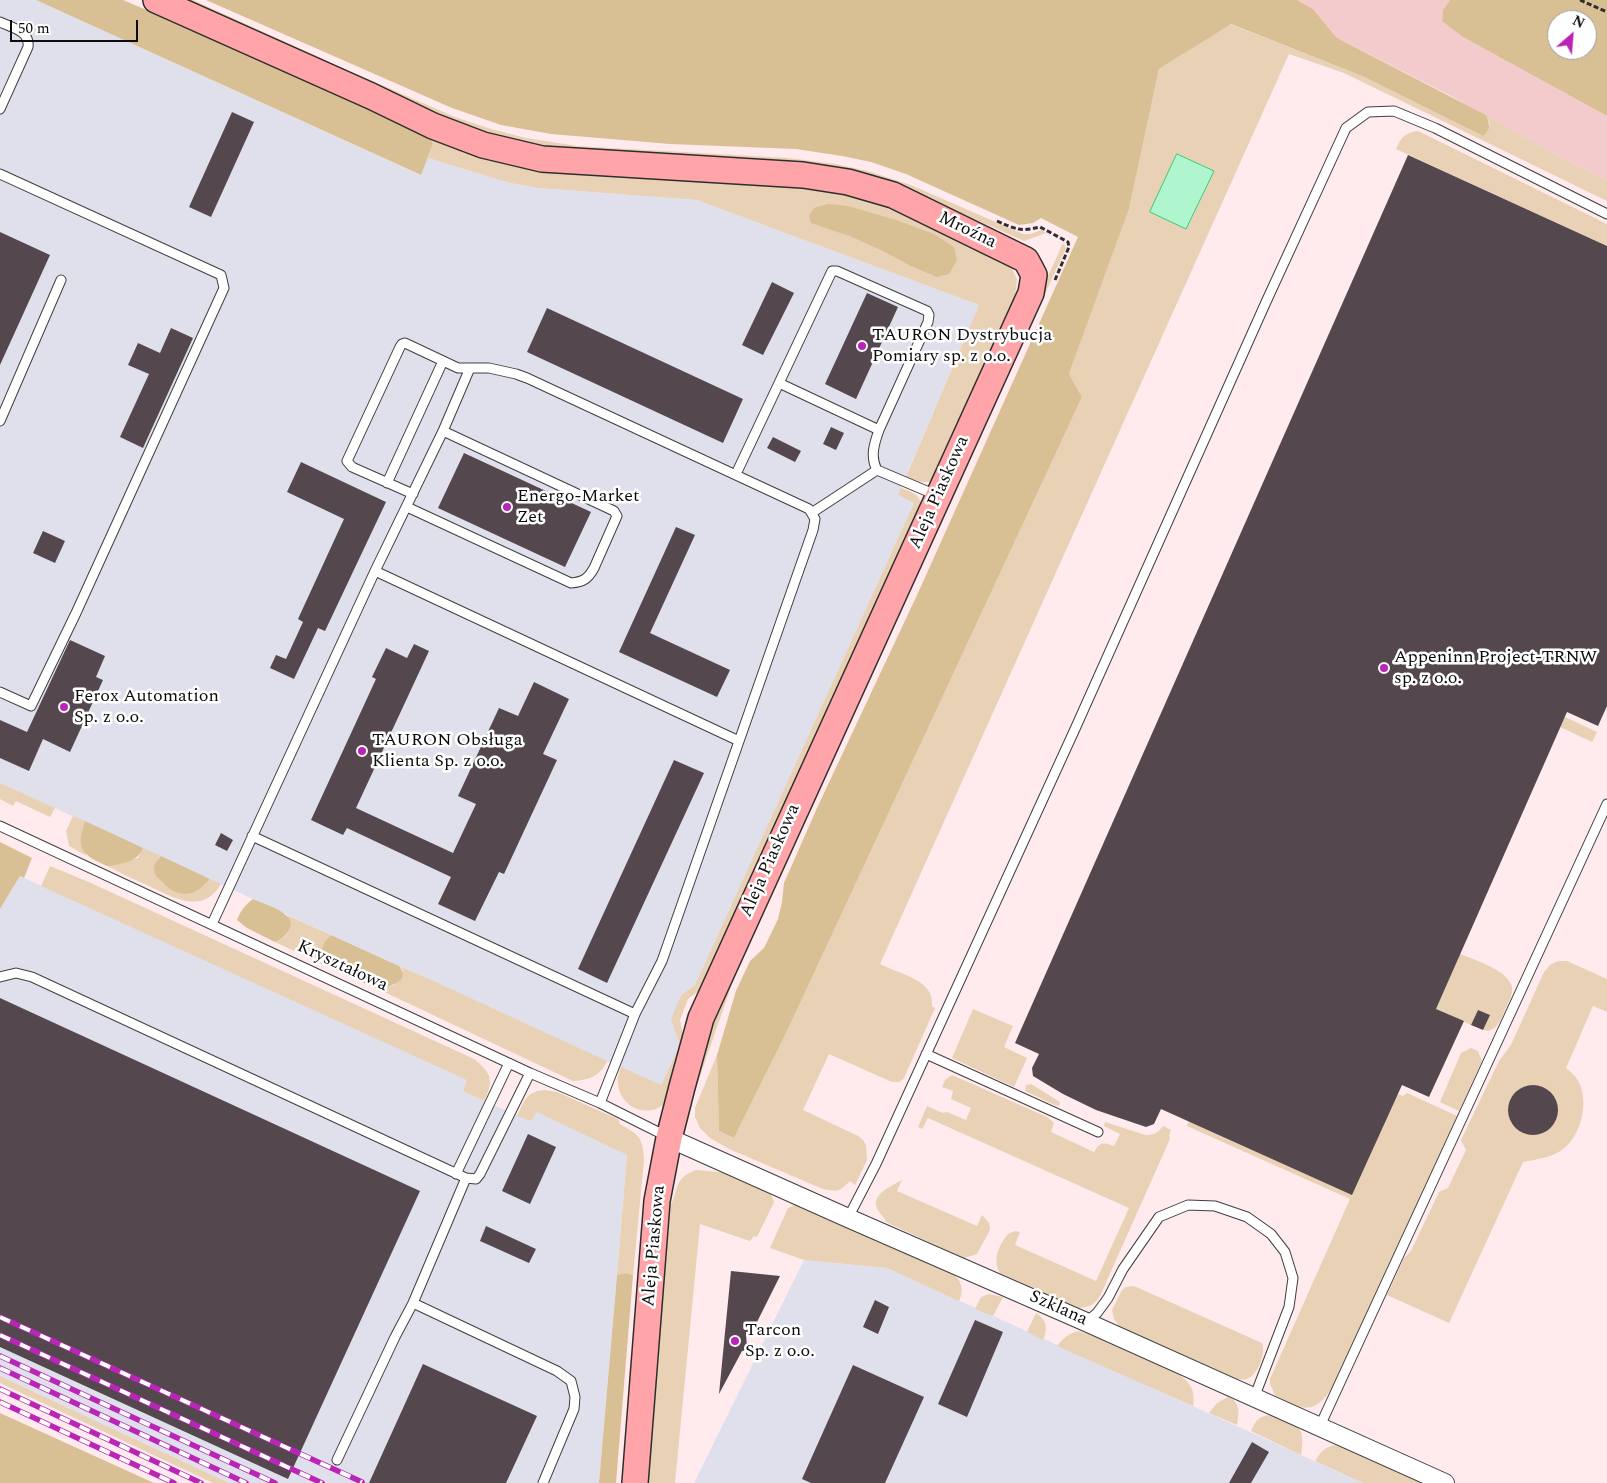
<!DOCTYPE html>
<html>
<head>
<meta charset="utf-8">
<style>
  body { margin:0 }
  #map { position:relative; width:1607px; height:1483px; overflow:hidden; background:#ffeaed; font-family:Spectral,serif }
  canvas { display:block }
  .north { position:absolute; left:1547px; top:10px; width:50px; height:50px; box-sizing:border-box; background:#fff; border:1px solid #9e9e9e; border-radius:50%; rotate:27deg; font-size:14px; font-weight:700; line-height:20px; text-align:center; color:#0c0c0c }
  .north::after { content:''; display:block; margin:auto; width:18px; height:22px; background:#ba25b7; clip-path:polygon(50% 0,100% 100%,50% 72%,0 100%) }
  .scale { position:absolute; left:10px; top:20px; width:128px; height:22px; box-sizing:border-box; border:2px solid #0c0c0c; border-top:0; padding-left:6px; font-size:15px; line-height:18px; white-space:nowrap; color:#0c0c0c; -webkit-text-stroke:4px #fff; paint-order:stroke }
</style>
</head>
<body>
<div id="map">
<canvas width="1607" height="1483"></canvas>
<div class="north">N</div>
<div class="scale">50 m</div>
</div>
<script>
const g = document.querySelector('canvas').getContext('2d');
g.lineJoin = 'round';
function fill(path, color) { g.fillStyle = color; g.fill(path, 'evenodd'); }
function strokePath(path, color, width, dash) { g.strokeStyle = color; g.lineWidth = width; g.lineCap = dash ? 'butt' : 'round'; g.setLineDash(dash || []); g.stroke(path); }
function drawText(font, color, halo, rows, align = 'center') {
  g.font = font + ' Spectral,serif'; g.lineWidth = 5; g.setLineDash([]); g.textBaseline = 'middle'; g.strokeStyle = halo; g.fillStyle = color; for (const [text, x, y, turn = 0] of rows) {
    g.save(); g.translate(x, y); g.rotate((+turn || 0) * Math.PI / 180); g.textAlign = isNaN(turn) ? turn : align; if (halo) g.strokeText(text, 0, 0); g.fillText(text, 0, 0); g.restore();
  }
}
fill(new Path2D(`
  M0,0H36L420,175L428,158L510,183L539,188L697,200L979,305L898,495L914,503L695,985L681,995L672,1019L680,1045L661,1086L0,783Z
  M20,876L468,1080L463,1091L484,1101L531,1121L537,1111L627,1155L599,1483H229L0,1376V909Z
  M804,1260L887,1268L1363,1483H694Z`), '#dfe0eb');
fill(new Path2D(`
  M1297,0H1450L1443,10L1442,21L1461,36L1607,116V180L1567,161L1451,96L1337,38L1313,9Z`), '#f4cbcc');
fill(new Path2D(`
  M178,0H193L345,69L455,117L491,129L526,138L577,146L788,158L836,164L868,171L911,185L1023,234H1031L1041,230L1046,233L1024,241L920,195L555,149C518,143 485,133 450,120Z
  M1230,24L1362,76L1483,136L1490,124L1486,115L1567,161L1607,180V201L1344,73L1289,54L880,964C898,974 935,979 932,1006L935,1008L904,1078L900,1082H892L829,1054L803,1110L858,1136L863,1140L866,1145L867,1160L855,1185L850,1181C839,1192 838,1192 823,1189L729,1149L710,1138L700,1128L695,1117V1108L717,1055L719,1131L734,1138L789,1027L1082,397L1069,374L1129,209L1159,69Z
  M1418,131L1607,224V246L1396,149C1401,137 1405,133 1418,131Z
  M428,133L843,193L882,203L1009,263L1017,279L1015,298L936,475L929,482H920L906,477L979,305L697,200L539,188L510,183L428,158L433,144Z
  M1063,243L1066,248L781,871L791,842Z
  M901,488C912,492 922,495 921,508L704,987L688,999L680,1020L684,1041L667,1102C642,1125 607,1098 621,1067L661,1085L680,1045L671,1019L681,995L695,985L914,503L898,495Z
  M1565,717L1597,732L1592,742L1560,727Z
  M0,783L55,808L50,817L16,801L13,806L0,799Z
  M73,816L85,821C81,833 80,846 87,856L69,846L66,831Z
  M143,848L161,856C150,869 153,873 164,884L204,886L210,879L221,884C203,915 174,898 149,886C135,880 121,873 107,866L138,858Z
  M50,866L91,883L474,1059C492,1073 494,1081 484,1101L463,1091L467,1080L41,886Z
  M287,915L331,935L325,941L319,954L322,964L275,942C288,937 294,928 287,915Z
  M745,954L732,984L692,1099L693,1087L709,1026L729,981Z
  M1460,954C1475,960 1508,970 1512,987C1513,995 1508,1003 1505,1010C1501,1019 1499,1027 1489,1031L1483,1030L1489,1015L1478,1010L1471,1025L1436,1009Z
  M1558,961H1567L1607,979V1012L1593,1006L1566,1068C1570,1071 1574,1075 1577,1079C1590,1099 1582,1135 1563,1149C1552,1158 1537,1159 1523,1162L1449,1323L1387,1295L1404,1258L1411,1251L1439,1192L1448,1188L1466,1150L1461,1140L1499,1061L1511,1045L1544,972L1550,965Z
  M399,966L429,979L607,1061C600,1076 590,1080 573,1081L380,990L386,986L394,985L403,970Z
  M973,1009L1013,1026L1004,1047L1027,1058L1014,1087L952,1058Z
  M1471,1048L1478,1051L1482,1061L1459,1111L1440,1102L1461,1053Z
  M952,1075L1047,1117L1054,1123L1051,1132L1094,1152C1100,1142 1103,1142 1114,1146L1120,1134L1104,1126L1105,1122L1145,1135C1154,1135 1158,1133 1163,1126L1171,1130L1169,1135L1170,1139L1100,1296C1094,1305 1089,1307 1079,1308L1000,1273C992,1260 999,1245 1008,1234L1015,1231L1020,1232L1015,1245L1096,1281L1129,1208L928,1118L922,1129L918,1127L927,1106L943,1113L947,1112L966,1120L971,1108L951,1099L953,1091L942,1087L945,1080Z
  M1031,1084L1060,1102L1059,1106H1057L1025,1091L1026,1085Z
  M544,1090L557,1092L618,1119L620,1124C639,1135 643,1137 644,1160L633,1275L626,1273L617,1275L627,1155L537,1112L531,1121L517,1116C525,1100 526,1092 544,1090Z
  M1407,1093L1457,1116L1338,1378C1330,1391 1319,1412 1300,1407C1292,1404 1283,1399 1275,1395L1270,1384V1379L1350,1199L1187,1126L1189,1121L1397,1094L1403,1096Z
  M696,1170L729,1173L770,1191L774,1202L757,1237L754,1236L750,1241L700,1224L675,1483H644L669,1208C680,1190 672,1179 696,1170Z
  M902,1180L897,1191L977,1226L982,1215L989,1223L990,1230L977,1254L964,1258L886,1222C884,1216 879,1213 877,1208C871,1194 892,1186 902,1180Z
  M796,1204L954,1274C962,1283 964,1289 959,1301L887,1268L804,1260L770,1248L788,1208Z
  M1134,1286L1262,1343C1266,1353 1258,1376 1246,1379C1243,1380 1240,1379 1237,1379L1120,1327L1114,1319L1112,1310L1122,1290L1126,1287Z
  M989,1294L1003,1297L993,1316L975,1309L981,1297Z
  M1036,1313C1047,1320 1048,1328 1043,1340L1027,1332Z
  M1078,1331L1088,1334L1176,1373C1189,1381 1196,1389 1193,1406L1057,1346C1063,1338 1068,1334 1078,1331Z
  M0,1376L229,1483H213L0,1383Z
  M1228,1397C1241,1402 1239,1414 1237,1425L1209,1413L1217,1403Z
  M1271,1415C1297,1424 1306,1424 1301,1455L1251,1431C1256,1420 1259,1416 1271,1415Z
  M1337,1445L1419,1480L1421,1483H1363L1315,1461C1321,1451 1326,1446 1337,1445Z`), '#e8d1b5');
fill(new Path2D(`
  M36,0H123L297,74L428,133L433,144L421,175Z
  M206,0H1297L1313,9L1337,38L1486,115C1490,124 1491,130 1483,136L1362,76L1231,24L1159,69L1129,209L1069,374L1082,397L789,1027L734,1138L719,1131L717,1055L736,991L750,961L764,948L778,919L782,902L784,883L817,808L918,593L1078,237L1041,218L1033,223L1019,225L906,174L871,162L842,156L796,149L670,144L551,134L501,125L452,108Z
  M1450,0H1607V116L1461,36L1442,21L1443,10ZM1557,20H1587V50H1557Z
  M828,204L848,206L896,220L934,234L954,247L957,260L949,274L937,277L911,266L883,251L852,237L811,223L809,216L814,208Z
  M85,821L143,848C139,861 120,865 107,866C83,855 75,850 85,821Z
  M0,842L32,858L24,878L20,876L0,909Z
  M161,856L210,879C195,897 180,899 163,883C159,879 154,875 154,870C153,864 158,860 161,856Z
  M253,899C266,905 301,914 288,932C284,937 280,940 275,942L247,928L237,920C241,910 245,905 253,899Z
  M331,935L399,966C412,983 389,984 380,990L322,964L319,954L325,941Z
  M626,1273L633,1275L616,1483H599L617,1275Z
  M0,1413L154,1483H155H0Z`), '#d9bf94');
const water = new Path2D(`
  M1177,154L1214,171L1186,229L1150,212Z`);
fill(water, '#aff6cf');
strokePath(water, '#37cc7d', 1);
fill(new Path2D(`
  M232,112L254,122L211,217L189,207Z
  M1408,155L1607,246V706L1598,726L1567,712L1436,1009L1464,1021L1429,1097L1402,1085L1352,1195L1161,1109L1154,1124L1146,1127L1096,1110L1063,1094L1033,1076L1032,1068L1039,1054L1015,1043Z
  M0,232L50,255L0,365Z
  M772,282L794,293L763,355L742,345Z
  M867,293L898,307L856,399L825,384Z
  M547,308L743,399L723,443L527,352Z
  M171,328L193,338L143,448L120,437L149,374L128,365L138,343L160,353Z
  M831,427L844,433L836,450L823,444Z
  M773,437L801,451L795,462L767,448Z
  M464,453L591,512L565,567L438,508Z
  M301,462L386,502L325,631L318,628L294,679L270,668L276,655L286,659L303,622L298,619L344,519L287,492Z
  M676,527L695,535L650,633L730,670L717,697L619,652Z
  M43,531L65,541L55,563L33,553Z
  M70,640L105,656L96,677L103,680L70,752L43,739L29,771L0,758V720L27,732Z
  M414,644L429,651L356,808L453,853L476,804L458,796L499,708L518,716L534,682L569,699L543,754L557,760L504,874L499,872L475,921L438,904L451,877L347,828L343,835L311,820L376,679L372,677L386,648L407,658Z
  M674,760L704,773L607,983L578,969Z
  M221,833L233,840L227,851L215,845Z
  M0,998L420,1191L288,1479L0,1347Z
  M1478,1010L1490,1015L1483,1030L1471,1025Z
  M1508 1110a25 25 0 1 1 50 0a25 25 0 1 1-50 0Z
  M528,1134L556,1147L530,1204L502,1191Z
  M486,1226L536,1249L529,1263L480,1241Z
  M731,1271L780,1276L752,1332H746L747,1350L742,1351L719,1394Z
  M875,1300L889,1307L878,1334L863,1327Z
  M975,1320L1003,1332L967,1417L938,1404Z
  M423,1364L537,1416L506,1483H369Z
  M853,1365L924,1397L885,1483H811L802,1479Z
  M1252,1442L1269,1452L1251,1483H1229Z`), '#54484e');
const lane = new Path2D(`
  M0,22C13,28 30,31 28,47L0,109
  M0,174L221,275L224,288L76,613L31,706L0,692
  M779,383L879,430
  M0,421L61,280
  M736,474L832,271H837L927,311L929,315L928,322L879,430C874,444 870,457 877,470L936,495
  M387,483L443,361
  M413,494L352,467L347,461L400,347L402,344L405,343L458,368H489L516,374L527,378L809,509L815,519L813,530L662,961L635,1014L600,1103
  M407,507L571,583C583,582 588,579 594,568L617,516L614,511L443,431
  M813,512L877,470
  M375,571L739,741
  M0,826L530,1073L600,1103L668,1137
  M252,836L635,1014
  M212,924L375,571L443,431L470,368
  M0,977L16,973L32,977L466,1178L413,1303L395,1337L337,1460
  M926,1054L1098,1132
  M456,1174L509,1063
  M466,1178L476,1179L480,1174L530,1073
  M848,1218L876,1164L1075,729L1266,302L1346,128L1368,112L1394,111L1435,128L1607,214
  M413,1303L557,1371L571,1381L575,1397L574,1409L543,1483
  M1086,1322L1097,1313L1108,1298L1123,1269L1159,1217L1188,1205L1215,1206L1247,1217L1271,1234L1285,1252L1293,1278L1289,1307L1254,1398
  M1319,1428L1607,804`);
const street = new Path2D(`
  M669,1138L848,1218L1086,1322L1445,1483`);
const secondary = new Path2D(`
  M156,0L371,96L433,126L483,145L542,159L803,175L848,182L893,195L1026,260L1034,275L1031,293L701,1018L682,1087L669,1138L657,1201L635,1483`);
strokePath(lane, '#3f3f3f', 11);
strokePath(street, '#3f3f3f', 20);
strokePath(secondary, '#2e2e2e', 28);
strokePath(new Path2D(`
  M1580,0L1607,12
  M997,221C1015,229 1021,232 1040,227L1068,242L1069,247L1055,280`), '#2e2e2e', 3, [5, 2.5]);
strokePath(lane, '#fff', 9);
strokePath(street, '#fff', 18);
strokePath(secondary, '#ffa5a9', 25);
const rail = new Path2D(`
  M0,1317L362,1482
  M0,1335L322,1483
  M0,1356L275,1483
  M0,1368L246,1483
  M0,1389L201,1483
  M0,1402L174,1483`);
strokePath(rail, '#ba25b7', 5.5);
strokePath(rail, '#fff', 4, [11]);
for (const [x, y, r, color] of [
  [862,346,5,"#ba25b7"],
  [507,507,5,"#ba25b7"],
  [1384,668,5,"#ba25b7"],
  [64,707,5,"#ba25b7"],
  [362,751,5,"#ba25b7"],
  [735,1341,5,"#ba25b7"]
]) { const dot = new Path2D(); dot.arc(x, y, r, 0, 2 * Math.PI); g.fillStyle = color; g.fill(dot); strokePath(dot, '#fff', 2); }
drawText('18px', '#0c0c0c', '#fff', [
  ["Mroźna",967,231,26],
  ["Aleja Piaskowa",940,493,-66],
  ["Aleja Piaskowa",771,861,-66],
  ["Kryształowa",342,967,25],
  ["Aleja Piaskowa",655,1246,-85],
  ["Szklana",1058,1309,24]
]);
drawText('18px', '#0c0c0c', '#fff', [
  ["TAURON Dystrybucja",872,336],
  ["Pomiary sp. z o.o.",872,357],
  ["Energo-Market",517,497],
  ["Zet",517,518],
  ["Appeninn Project-TRNW",1394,658],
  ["sp. z o.o.",1394,679],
  ["Ferox Automation",74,697],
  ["Sp. z o.o.",74,718],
  ["TAURON Obsługa",372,741],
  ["Klienta Sp. z o.o.",372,762],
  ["Tarcon",745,1331],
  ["Sp. z o.o.",745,1352]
], 'left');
</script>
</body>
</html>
